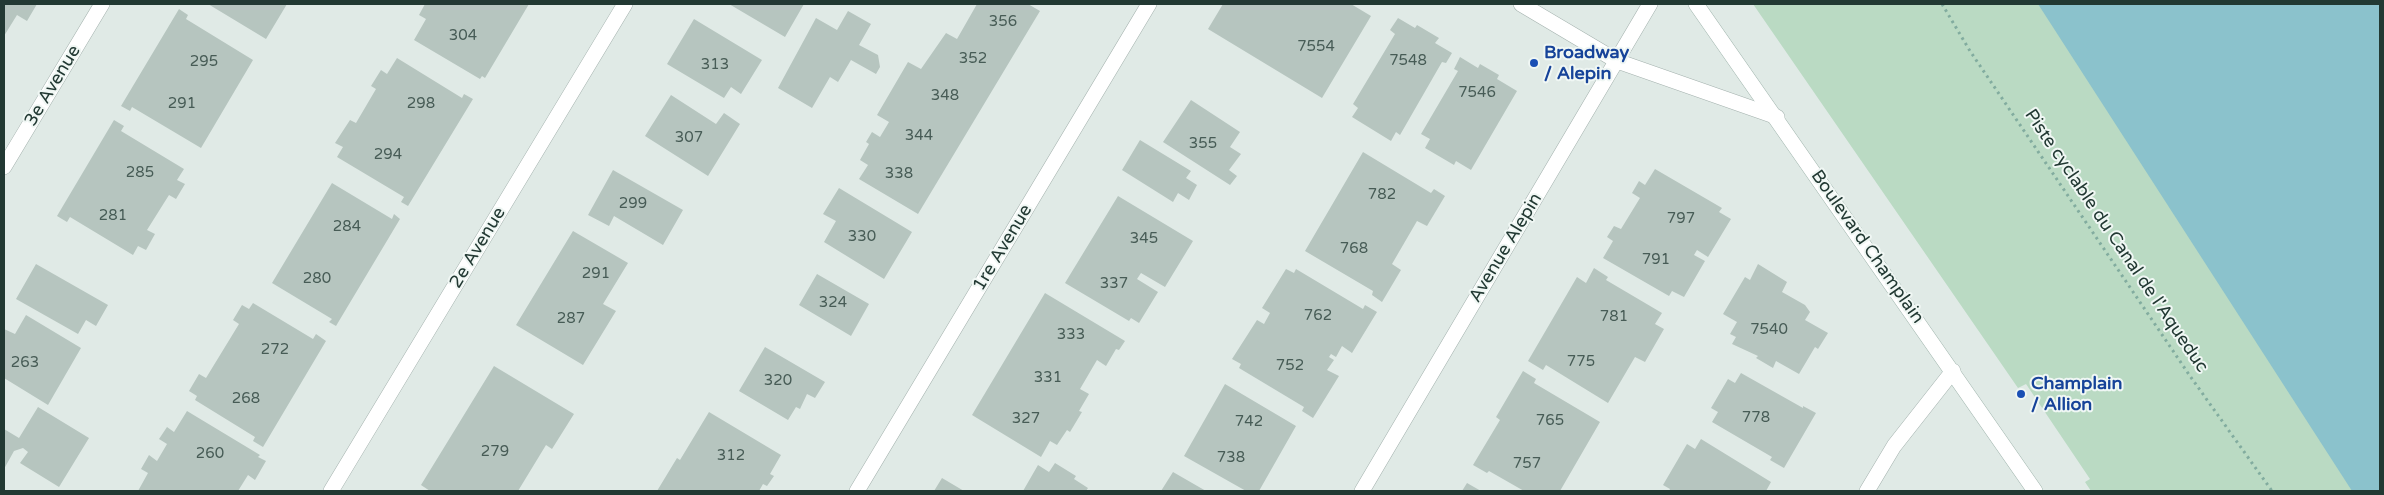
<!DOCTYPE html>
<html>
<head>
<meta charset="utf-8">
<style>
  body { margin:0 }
  #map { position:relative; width:2384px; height:495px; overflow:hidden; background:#e0eae6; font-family:"Varela Round",sans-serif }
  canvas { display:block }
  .frame { position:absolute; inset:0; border:5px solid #223933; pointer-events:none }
</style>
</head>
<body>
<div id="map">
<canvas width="2384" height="495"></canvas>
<div class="frame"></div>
</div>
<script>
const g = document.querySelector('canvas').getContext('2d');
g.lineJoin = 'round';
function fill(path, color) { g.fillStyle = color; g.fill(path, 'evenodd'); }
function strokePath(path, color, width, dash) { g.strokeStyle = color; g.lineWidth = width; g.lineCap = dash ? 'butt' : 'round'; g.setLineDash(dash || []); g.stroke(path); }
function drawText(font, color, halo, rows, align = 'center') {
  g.font = font + ' "Varela Round",sans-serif'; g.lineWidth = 4; g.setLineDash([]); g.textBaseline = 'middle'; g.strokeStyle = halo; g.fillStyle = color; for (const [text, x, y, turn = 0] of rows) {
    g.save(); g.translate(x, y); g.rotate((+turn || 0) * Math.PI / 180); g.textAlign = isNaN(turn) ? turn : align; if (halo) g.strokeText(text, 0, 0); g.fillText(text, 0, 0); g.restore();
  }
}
fill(new Path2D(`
  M1753,4H2048L2356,491H2091L2085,482L2090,479L2026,384L2018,388Z`), '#badac3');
fill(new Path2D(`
  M2038,4H2380V491H2352Z`), '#8bc2cc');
fill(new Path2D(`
  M4,4H37L27,21L17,15L4,36Z
  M208,4H287L266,39Z
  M425,4H529L485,78L482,76L480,79L414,40L426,19L419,15Z
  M729,4H804L785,37Z
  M977,4H1028L1040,11L918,214L859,179L868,165L860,160L869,144L866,142L872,132L880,137L889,122L877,115L908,62L921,69L946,33L957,39Z
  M1223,4H1351L1371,16L1322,98L1208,29Z
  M179,9L188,15L186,19L253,60L201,148L132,107L130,111L121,106Z
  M848,11L871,24L859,45L878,55L880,67L876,74L851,60L838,82L830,77L812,108L778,88L816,18L837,30Z
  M1398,18L1415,28L1417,25L1439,38L1435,43L1452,53L1446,63L1442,62L1400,135L1396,132L1391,141L1352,117L1358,108L1353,104L1395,34L1390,30Z
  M694,19L762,60L741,94L731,87L724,98L667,64Z
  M1460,57L1478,68L1480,64L1499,75L1497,79L1517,91L1471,170L1456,161L1454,165L1425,148L1430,139L1421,134L1458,71L1454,69Z
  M397,58L462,98L464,94L473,99L408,206L401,202L404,197L337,157L343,147L335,143L350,120L356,123L376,89L371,86L381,70L387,74Z
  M671,95L716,124L724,113L740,124L708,176L645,136Z
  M1191,100L1240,132L1230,147L1241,154L1229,170L1237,176L1230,185L1163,142Z
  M114,120L124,126L121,131L184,169L177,180L185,184L176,199L169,195L147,230L155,234L146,250L138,246L133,255L70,217L67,222L57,216Z
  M1140,140L1191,171L1186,178L1197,185L1189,200L1178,193L1173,202L1122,170Z
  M1363,152L1431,193L1434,189L1445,196L1427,226L1417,221L1392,264L1401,270L1382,302L1372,295L1373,291L1305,251Z
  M1655,169L1722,208L1719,212L1731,219L1708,257L1697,250L1694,255L1705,261L1684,297L1672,291L1669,296L1603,258L1613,241L1607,237L1614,226L1621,229L1640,198L1632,193L1639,181L1645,185Z
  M613,170L683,210L663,245L614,216L609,226L588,215Z
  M332,183L392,219L394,214L400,219L336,326L329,322L332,319L272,283Z
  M839,188L912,232L884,279L824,242L836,221L823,214Z
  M1118,196L1193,241L1165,287L1141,273L1137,279L1158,292L1139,323L1131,318L1129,321L1065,283Z
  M573,231L628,263L603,304L616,311L583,365L516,325Z
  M36,264L108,305L96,326L86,320L78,334L16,299Z
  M1758,264L1787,282L1782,292L1805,305L1810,312L1805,320L1828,333L1818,349L1815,347L1799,374L1776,361L1773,368L1756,358L1758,356L1732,344L1736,337L1730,334L1737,322L1723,314L1745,277L1750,280Z
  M1594,268L1608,277L1606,280L1662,313L1655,324L1664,329L1645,362L1635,357L1608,403L1546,365L1543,370L1528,361L1577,277L1586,283Z
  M1286,269L1294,273L1296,269L1363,309L1365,305L1377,312L1352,353L1342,346L1336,357L1331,354L1329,357L1334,360L1327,370L1339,376L1313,418L1302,411L1304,407L1239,368L1241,364L1232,359L1257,320L1264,324L1270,313L1262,308Z
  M817,274L869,304L851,336L799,305Z
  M1045,293L1125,341L1119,350L1116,349L1106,366L1097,360L1080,389L1089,394L1079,411L1082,412L1070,432L1067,430L1057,445L1050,441L1041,457L972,415Z
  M253,303L313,339L316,334L326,341L263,447L253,441L255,437L195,400L197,396L189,391L199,374L206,378L239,324L233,320L242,305L249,309Z
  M26,315L81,348L48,405L4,378V329L15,334Z
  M765,347L825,382L815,398L807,394L800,409L796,407L788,420L739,391Z
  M494,366L574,414L552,449L546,445L518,491H430L421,485Z
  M1523,371L1536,379L1534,383L1600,422L1560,491H1524L1489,471L1487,473L1473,465L1500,420L1496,417Z
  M1741,373L1803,408V406L1816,413L1784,468L1770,460L1772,457L1712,422L1718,412L1711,408L1728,379L1735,383Z
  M1225,384L1296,426L1259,491H1246L1184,456Z
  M38,407L89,438L59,487L20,463L28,452L23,448L14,451L4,469V429L19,438Z
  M187,411L260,455L258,457L266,461L255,480L248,475L238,491H138L148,473L141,469L149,455L157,461L167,444L159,439L167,427L174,432Z
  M709,412L781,455L770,474L774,476L767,486L763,484L759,491H657L677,458L680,460Z
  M1701,439L1771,482L1766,491H1669L1670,489L1663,485L1687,444L1695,449Z
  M1055,463L1076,476L1074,479L1088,488L1086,491H1023L1038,465L1049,472Z
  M1173,472L1206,491H1161Z
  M942,478L964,491H934Z
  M1467,483L1481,491H1462Z`), '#b6c5bf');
const street = new Path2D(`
  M1521,4L1617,61L1777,117
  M4,167L102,4
  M331,491L625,4
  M857,491L1149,4
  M1362,491L1650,4
  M1867,491L1894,446L1953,371`);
const secondary = new Path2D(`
  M1696,4L2035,491`);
strokePath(street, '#a3b1ad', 16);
strokePath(secondary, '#a0b5ad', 16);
strokePath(new Path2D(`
  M1942,4L1970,51L2190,376L2272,491`), '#82ac9f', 3, [2.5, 4]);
strokePath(street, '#fff', 15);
strokePath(secondary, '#fff', 15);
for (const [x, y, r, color] of [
  [1534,63,5,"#1a4fb4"],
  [2021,394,5,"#1a4fb4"]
]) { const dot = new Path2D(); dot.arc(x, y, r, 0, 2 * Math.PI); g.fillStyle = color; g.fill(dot); strokePath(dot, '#f0f7f4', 2); }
drawText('15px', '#475c56', null, [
  ["356",1003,22],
  ["304",463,36],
  ["7554",1316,47],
  ["352",973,59],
  ["7548",1408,61],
  ["295",204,62],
  ["313",715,65],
  ["7546",1477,93],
  ["348",945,96],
  ["291",182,104],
  ["298",421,104],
  ["344",919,136],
  ["307",689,138],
  ["355",1203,144],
  ["294",388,155],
  ["285",140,173],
  ["338",899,174],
  ["782",1382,195],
  ["299",633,204],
  ["281",113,216],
  ["797",1681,219],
  ["284",347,227],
  ["330",862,237],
  ["345",1144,239],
  ["768",1354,249],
  ["791",1656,260],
  ["291",596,274],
  ["280",317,279],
  ["337",1114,284],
  ["324",833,303],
  ["762",1318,316],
  ["781",1614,317],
  ["287",571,319],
  ["7540",1769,330],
  ["333",1071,335],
  ["272",275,350],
  ["775",1581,362],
  ["263",25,363],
  ["752",1290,366],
  ["331",1048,378],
  ["320",778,381],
  ["268",246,399],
  ["778",1756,418],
  ["327",1026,419],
  ["765",1550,421],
  ["742",1249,422],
  ["279",495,452],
  ["260",210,454],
  ["312",731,456],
  ["738",1231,458],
  ["757",1527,464]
]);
drawText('bold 18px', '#164399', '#f0f7f4', [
  ["Broadway",1544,53],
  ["/ Alepin",1544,74],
  ["Champlain",2031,384],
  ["/ Allion",2031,405]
], 'left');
drawText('18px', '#223933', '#f0f7f4', [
  ["3e Avenue",53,86,-59],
  ["Piste cyclable du Canal de l'Aqueduc",2116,241,56],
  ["Boulevard Champlain",1867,247,55],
  ["2e Avenue",478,248,-59],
  ["1re Avenue",1003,248,-59],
  ["Avenue Alepin",1506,248,-59]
]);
</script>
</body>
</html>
